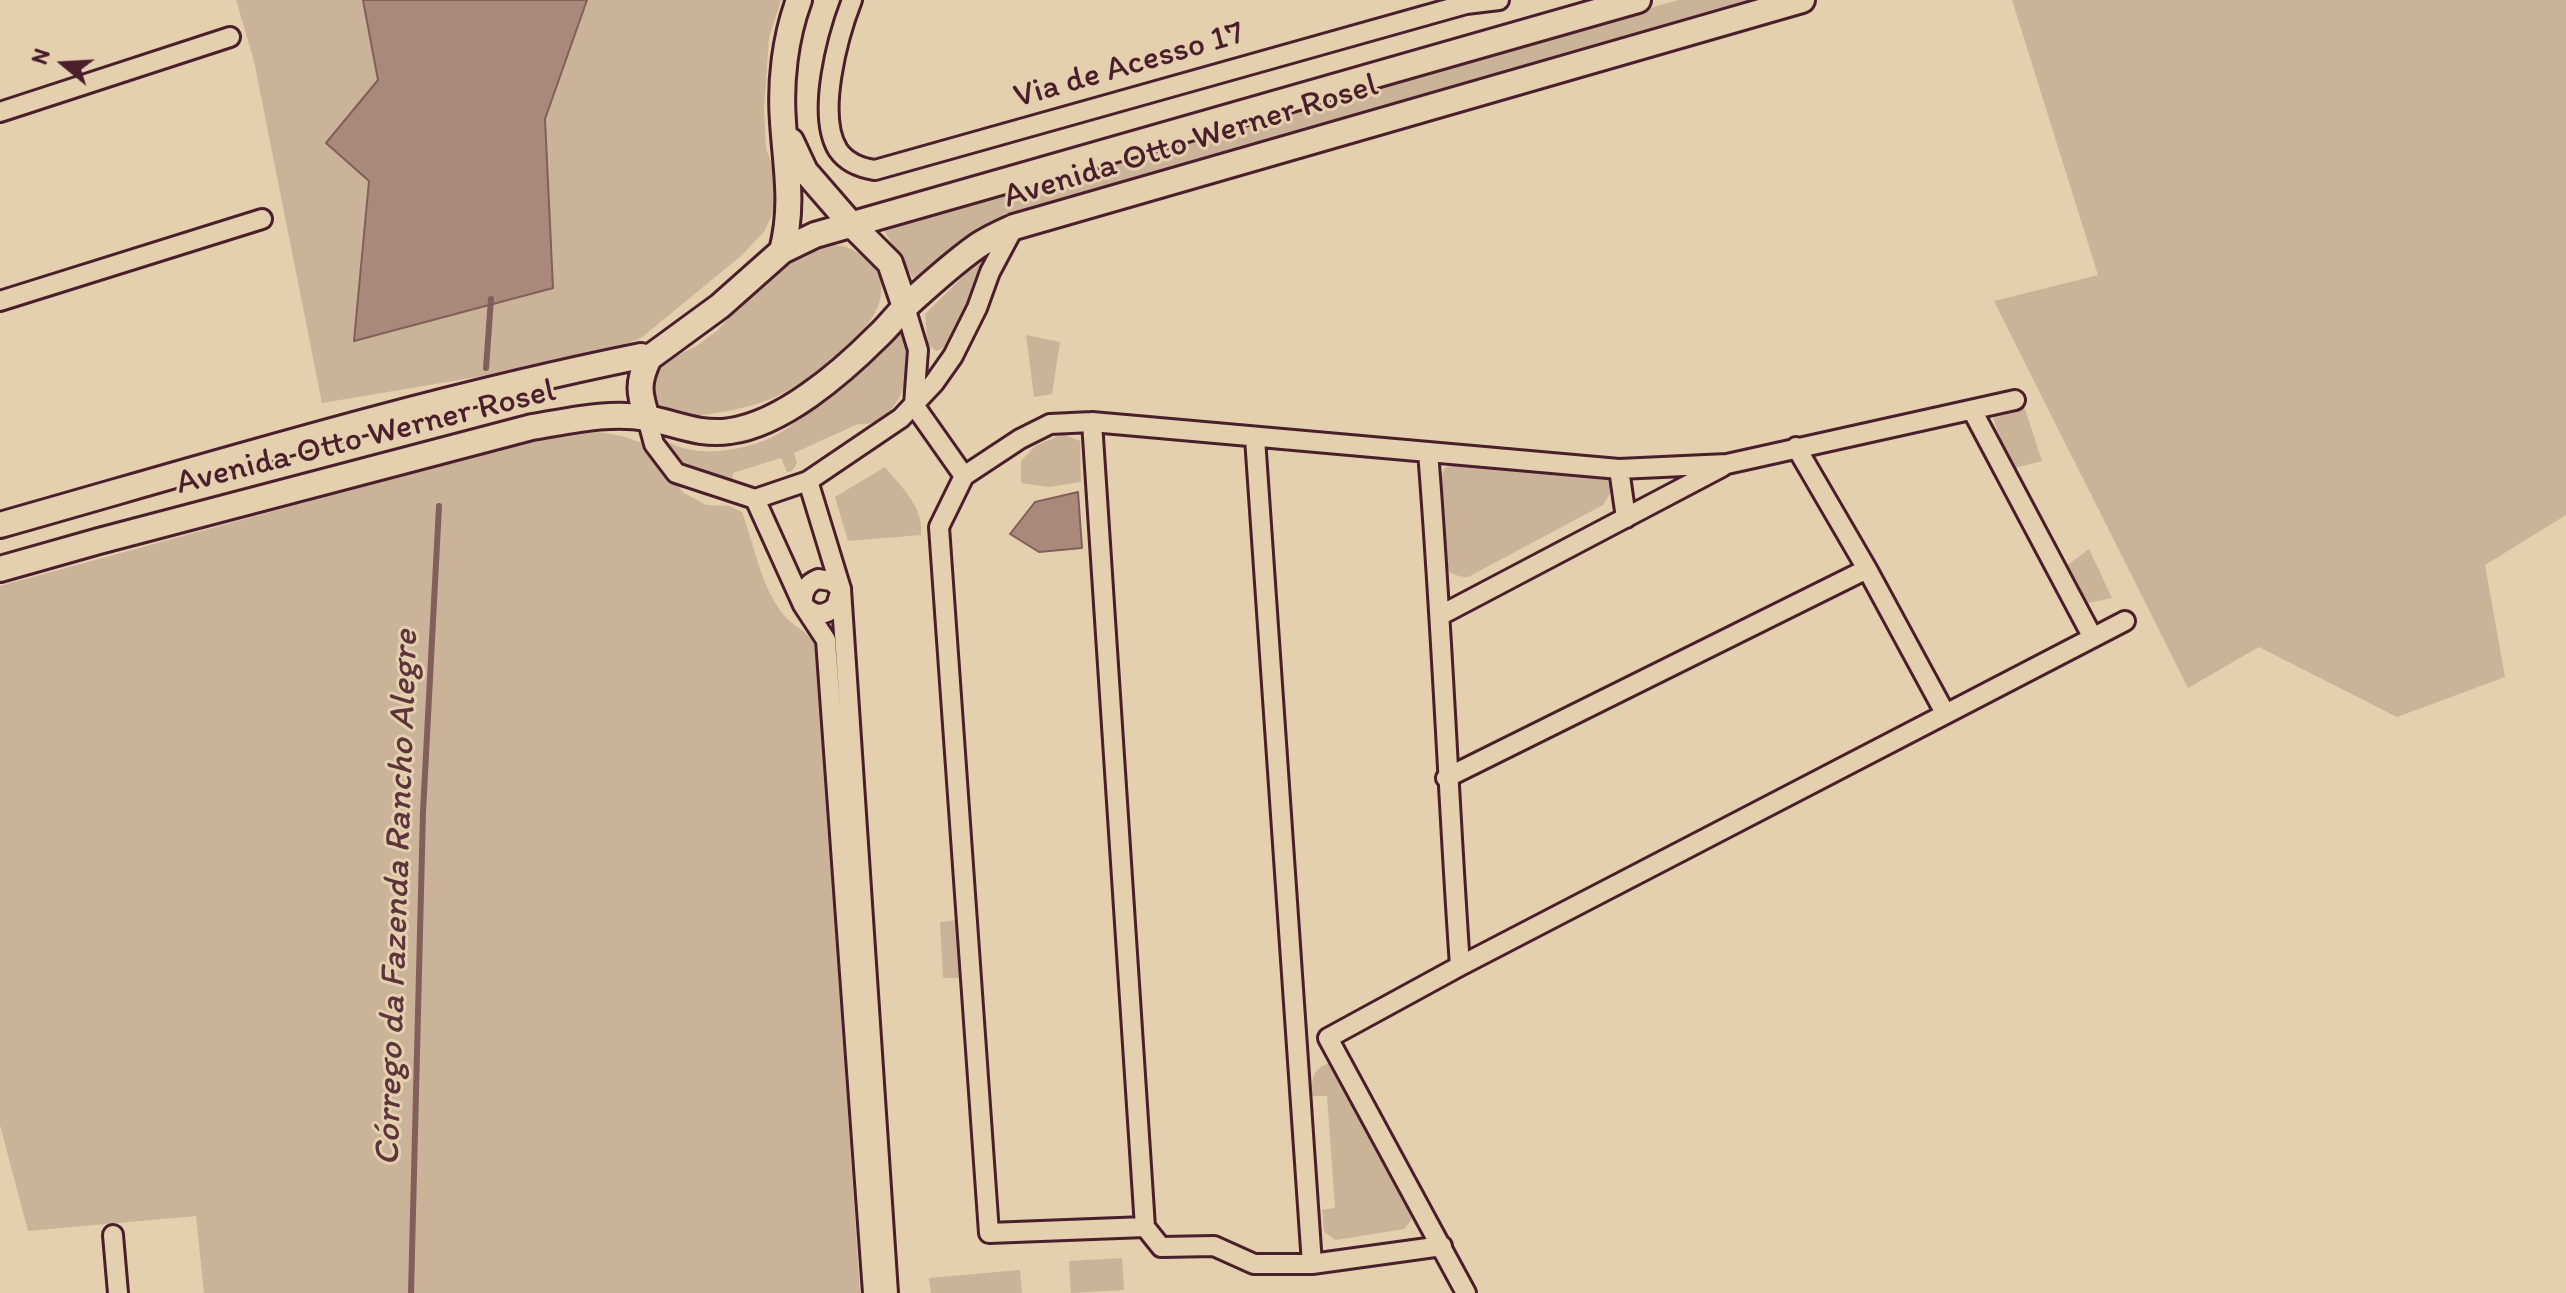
<!DOCTYPE html>
<html>
<head>
<meta charset="utf-8">
<style>
  body { margin:0 }
  #map { position:relative; width:2566px; height:1293px; overflow:hidden; background:#e4cfae; font-family:Itim,sans-serif }
  canvas { display:block }
  .north { position:absolute; left:24px; top:24px; width:80px; height:80px; -webkit-text-stroke:6px #e4cfae; paint-order:stroke; rotate:288deg; font-size:22px; font-weight:700; line-height:32px; text-align:center; color:#4a1f2b }
  .north::after { content:''; display:block; margin:auto; width:28px; height:36px; background:#4a1f2b; clip-path:polygon(50% 0,100% 100%,50% 72%,0 100%) }
</style>
</head>
<body>
<div id="map">
<canvas width="2566" height="1293"></canvas>
<div class="north">N</div>
</div>
<script>
const g = document.querySelector('canvas').getContext('2d');
g.lineJoin = 'round';
function fill(path, color) { g.fillStyle = color; g.fill(path, 'evenodd'); }
function strokePath(path, color, width, dash) { g.strokeStyle = color; g.lineWidth = width; g.lineCap = dash ? 'butt' : 'round'; g.setLineDash(dash || []); g.stroke(path); }
function drawText(font, color, halo, rows, align = 'center') {
  g.font = font + ' Itim,sans-serif'; g.lineWidth = 6; g.setLineDash([]); g.textBaseline = 'middle'; g.strokeStyle = halo; g.fillStyle = color; for (const [text, x, y, turn = 0] of rows) {
    g.save(); g.translate(x, y); g.rotate((+turn || 0) * Math.PI / 180); g.textAlign = isNaN(turn) ? turn : align; if (halo) g.strokeText(text, 0, 0); g.fillText(text, 0, 0); g.restore();
  }
}
fill(new Path2D(`
  M236,0H781L769,38L764,108L766,149L776,174V206L764,232L741,256L641,338L590,358L322,403L254,61Z
  M1678,0H1760L1003,218L973,233L918,277L913,278L882,227Z
  M2012,0H2566V515L2485,565L2505,677L2397,717L2259,647L2188,688L1994,301L2098,275Z
  M829,245C846,245 855,249 867,260C920,307 813,379 775,397C752,408 698,419 673,415C665,414 657,409 650,405L648,377L659,364L695,347L718,330L739,305L772,274L816,248Z
  M981,262C974,284 960,346 936,351L928,344L925,314L977,263Z
  M899,328C926,355 898,430 858,424L794,453L797,463L792,471L787,472L781,458L733,473L732,484L681,471L664,444L665,440C696,460 747,451 778,434C791,427 802,417 813,408C844,385 878,362 899,328Z
  M1026,335L1060,342L1052,394L1034,397Z
  M2025,409L2042,461L2011,469L1993,418Z
  M598,432L622,436L642,443L684,493L706,505L729,506L742,512C754,545 761,585 782,613C793,628 807,628 817,648L860,1293H204L196,1216L28,1231L0,1125V586L527,442Z
  M1063,434L1080,441L1081,482L1049,487L1021,483V461L1035,446Z
  M1460,462L1603,474L1608,478L1612,490L1603,505L1468,577C1458,577 1452,574 1444,567L1438,482L1445,468Z
  M885,467C902,488 924,507 921,535L848,541L835,497Z
  M2089,549L2112,598L2088,603L2068,565Z
  M958,920L960,978H943L940,922Z
  M1327,1064L1337,1067L1412,1213V1219L1404,1229L1336,1240L1324,1232L1322,1210L1335,1208L1327,1096H1312C1312,1081 1311,1070 1327,1064Z
  M1122,1258L1124,1290L1071,1293L1069,1261Z
  M1020,1270L1022,1293H931L929,1278Z`), '#cbb399');
const water = new Path2D(`
  M363,0H587L545,119L553,288L354,341L369,181L326,143L378,80Z
  M1078,492L1082,548L1039,552L1010,534L1035,502Z`);
fill(water, '#a8897a');
strokePath(water, '#825f5a', 2);
strokePath(new Path2D(`
  M486,368L491,299
  M411,1293L423,812L439,506`), '#825f5a', 6);
const street = new Path2D(`
  M852,0C838,36 816,115 838,150C847,163 861,168 875,170L1466,4L1499,0
  M0,112L230,37
  M0,301L262,219
  M905,307L918,350L914,405L964,476
  M1972,410L2092,636
  M647,418L654,444L676,473L755,499L808,481L901,418L934,383L953,356L977,308L990,272L1014,227
  M1092,422L1145,1227
  M1255,438L1312,1264
  M1796,447L1867,569L1945,713
  M1428,452C1442,623 1448,795 1460,966
  M1619,469L1626,518
  M808,481L841,589L888,1293
  M755,499L803,605L826,640L873,1293
  M818,579L831,581L841,589L836,606C824,617 814,616 803,605C802,592 806,584 818,579Z
  M1441,615L1722,467
  M1446,778L1867,569
  M113,1235L118,1293
  M1442,1246L1312,1264H1254L1214,1246L1161,1247L1145,1227L989,1233L939,527L964,476L1020,439L1050,424L1092,422L1619,469L1727,464L2015,400
  M1466,1293L1328,1038L1460,966L2125,621`);
const secondary = new Path2D(`
  M791,141L805,171L851,224L890,263L905,307
  M782,251C794,205 786,169 783,122C780,82 785,38 799,0
  M647,418C639,393 637,383 649,358
  M0,525C212,465 424,400 641,356L649,358L720,306L782,251L815,235L1638,0
  M0,569L99,541L532,427C569,421 610,411 647,418C675,423 700,436 730,431C782,424 841,373 877,337C888,327 896,316 906,306C928,286 952,264 976,247C987,239 1001,233 1014,227L1802,0`);
strokePath(street, '#4a1f2b', 24);
strokePath(secondary, '#4a1f2b', 30);
strokePath(street, '#e4cfae', 18);
strokePath(secondary, '#e4cfae', 24);
drawText('34px', '#4a1f2b', '#e4cfae', [
  ["Via de Acesso 17",1129,66,-16],
  ["Avenida Otto Werner Rosel",1191,142,-17],
  ["Avenida Otto Werner Rosel",366,438,-14]
]);
drawText('italic 36px', '#5d343b', '#e4cfae', [
  ["Córrego da Fazenda Rancho Alegre",398,898,-88]
]);
</script>
</body>
</html>
